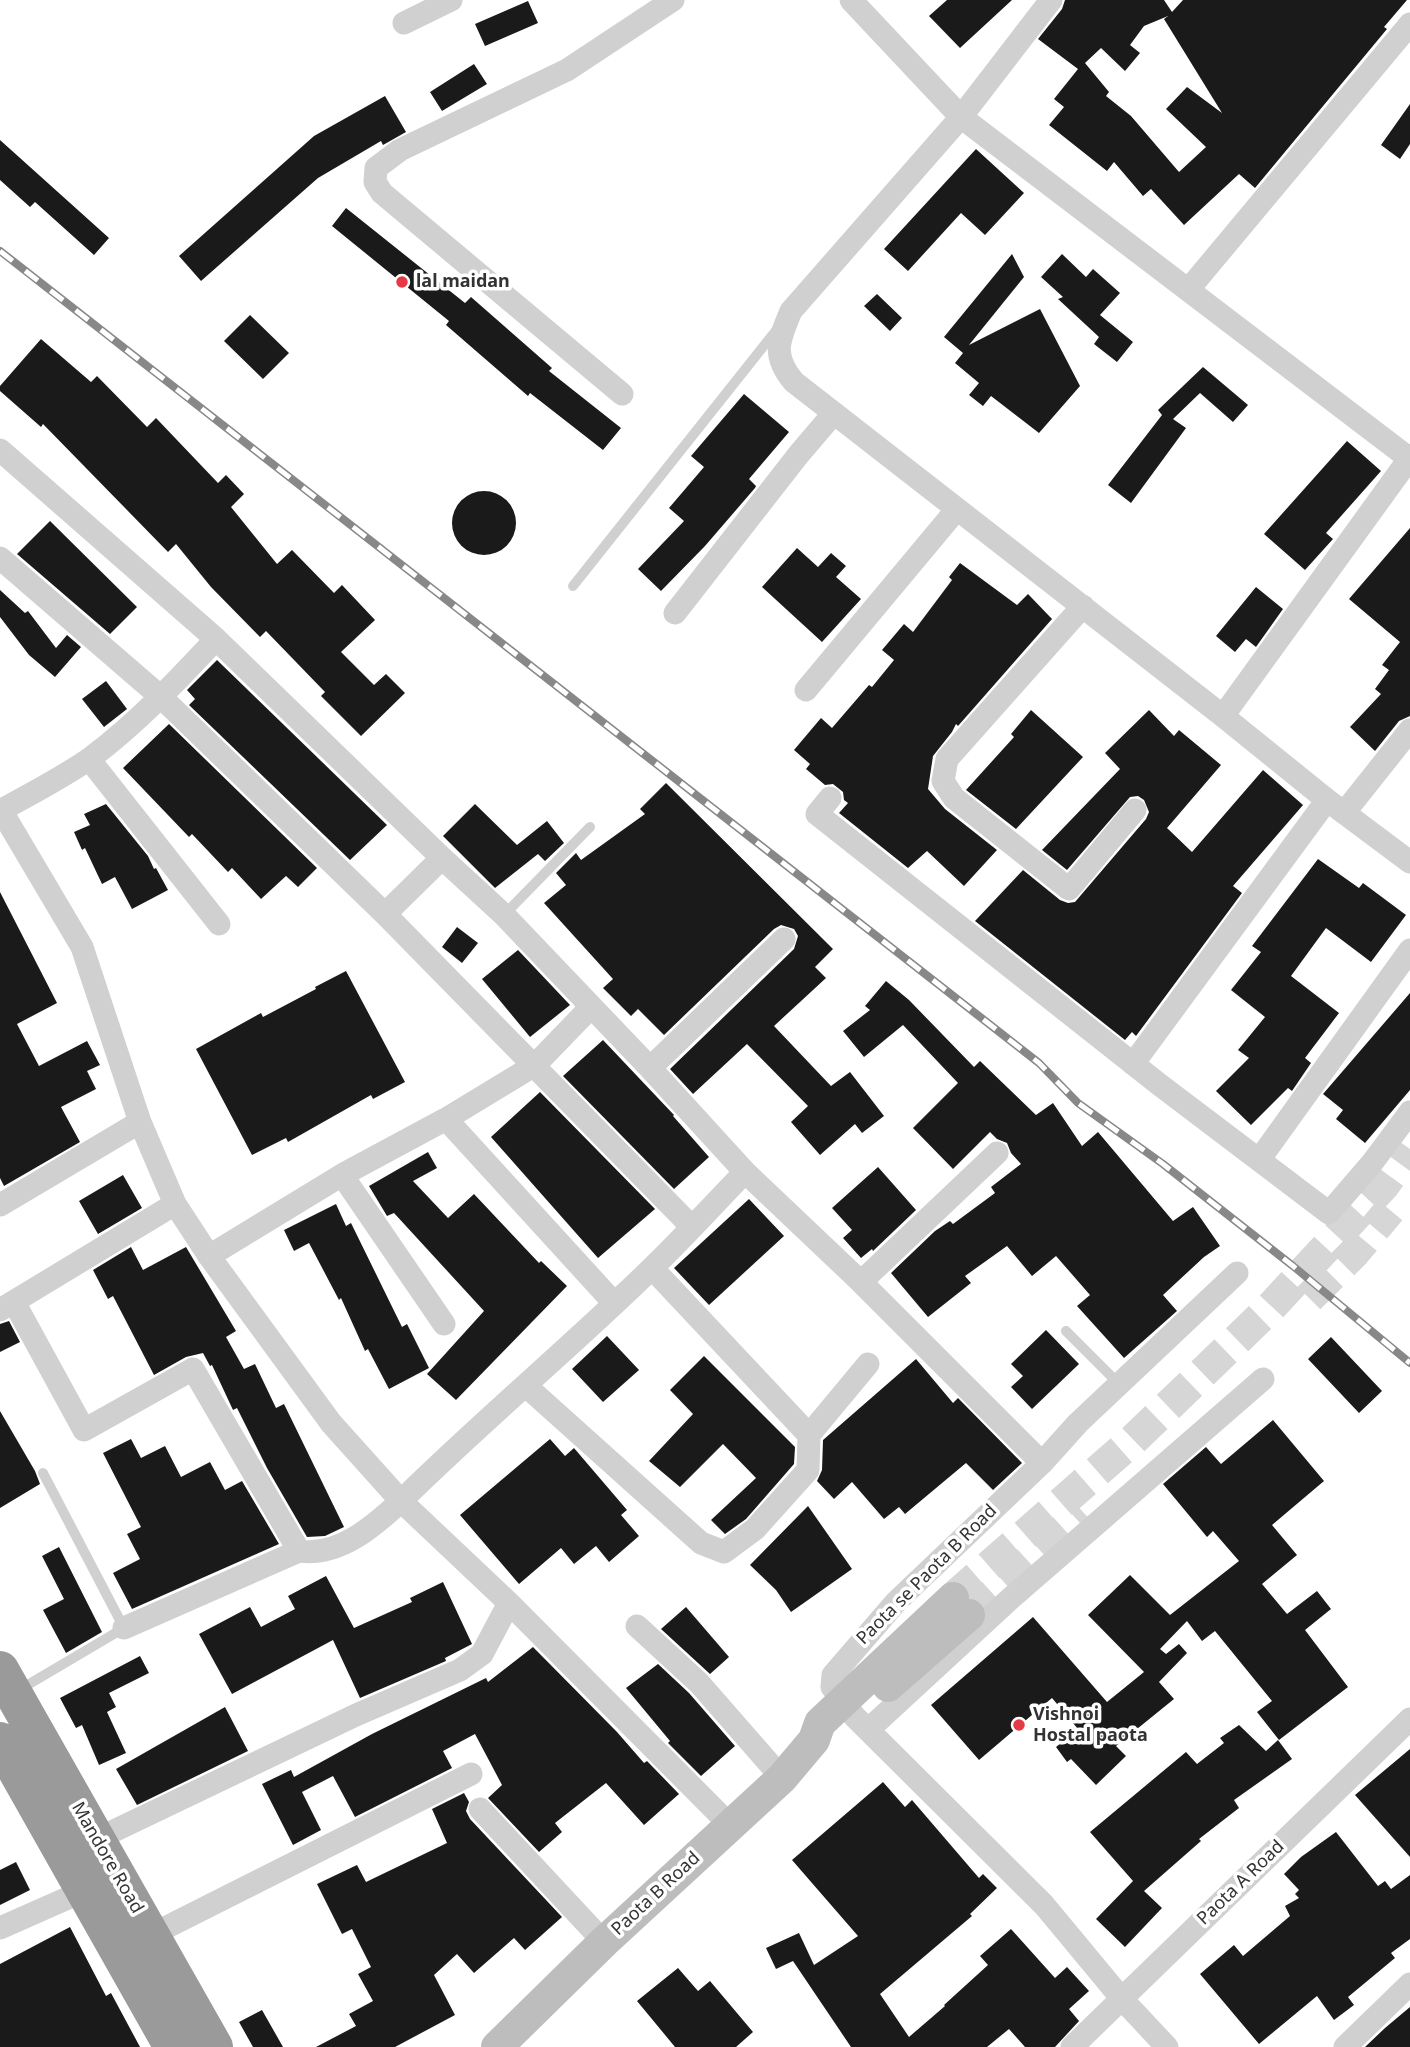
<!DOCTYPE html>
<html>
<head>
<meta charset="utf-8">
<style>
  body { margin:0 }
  canvas { display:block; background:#fff }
</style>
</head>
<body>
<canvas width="1410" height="2047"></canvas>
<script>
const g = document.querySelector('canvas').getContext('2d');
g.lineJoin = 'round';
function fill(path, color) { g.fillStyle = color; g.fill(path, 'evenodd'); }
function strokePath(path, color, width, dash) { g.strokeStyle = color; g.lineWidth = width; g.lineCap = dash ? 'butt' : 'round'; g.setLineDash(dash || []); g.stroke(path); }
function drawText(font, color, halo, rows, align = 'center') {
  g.font = font + ' "Noto Sans",sans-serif'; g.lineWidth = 7; g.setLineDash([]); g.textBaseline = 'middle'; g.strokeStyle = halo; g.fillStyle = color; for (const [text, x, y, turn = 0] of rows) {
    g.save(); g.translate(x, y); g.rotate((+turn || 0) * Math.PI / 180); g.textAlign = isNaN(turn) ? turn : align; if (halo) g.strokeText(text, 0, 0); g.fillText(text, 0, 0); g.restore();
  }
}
fill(new Path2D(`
  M947,0H1012L960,48L929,16Z
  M1065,0H1164L1172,12L1183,0H1407L1384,27L1387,29L1255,188L1239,174L1184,225L1151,189L1143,196L1114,162L1107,171L1049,125L1064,107L1054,99L1078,69L1038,39L1062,9ZM1168,16L1164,19L1222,113L1187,87L1166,109L1206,147L1179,172L1131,116L1106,96L1109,92L1085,63L1101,48L1125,71L1140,53L1130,45L1144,26Z
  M528,1L538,23L485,46L475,24Z
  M474,64L487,84L442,111L430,92Z
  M385,96L406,132L383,145L381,141L318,178L201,281L179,256L314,136Z
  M1410,104V144L1400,159L1381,145Z
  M0,140L109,238L94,255L35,202L30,207L0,180Z
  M976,149L1024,193L985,235L961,213L908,271L884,249Z
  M346,208L465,303L471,297L552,368L549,371L621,428L603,450L530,393L528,396L446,325L449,321L332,226Z
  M1012,254L1024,277L969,345L1040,309L1080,386L1039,433L991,396L983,406L969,395L979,383L955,363L963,353L944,337Z
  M1062,254L1086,277L1093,269L1120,293L1100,315L1133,342L1117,362L1094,344L1099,337L1058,299L1063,297L1041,277Z
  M877,294L902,318L890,331L864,306Z
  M250,315L289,353L263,379L224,341Z
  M41,339L91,382L97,376L147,427L156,418L218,483L226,475L244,494L231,507L277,564L292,550L334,593L342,585L375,620L341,652L374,685L386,674L405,693L361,736L321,696L325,692L266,631L260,637L211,587L176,544L168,552L43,424L41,427L0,391V386Z
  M1203,367L1248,405L1233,422L1200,393L1173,419L1186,428L1131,503L1108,485L1162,415L1158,410Z
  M744,394L789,432L749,479L756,486L755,488L705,546L661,591L638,569L684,521L669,508L704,467L691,456Z
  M1347,441L1381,471L1326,533L1333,539L1305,570L1264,534Z
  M452 523a32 32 0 1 1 64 0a32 32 0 1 1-64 0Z
  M50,521L137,607L110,634L17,554Z
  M1410,528V716L1399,721L1375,751L1350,727L1381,694L1375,689L1389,670L1382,665L1400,642L1349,599Z
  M797,548L818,567L831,553L846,566L836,577L861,599L822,642L762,587Z
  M960,563L1017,605L1028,594L1052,619L958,726L956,724L952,732L933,756L928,789L945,809L997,850L964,886L927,851L908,868L839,813L848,803L844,800L843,792L833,784L825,785L806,769L810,764L794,750L821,718L832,728L869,685L872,687L894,660L882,650L904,624L913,632L952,580L949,577Z
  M1256,587L1283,609L1256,647L1246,639L1235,652L1216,636Z
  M0,590L25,613L28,611L56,648L67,635L81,647L55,677L29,655L0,617Z
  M217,660L387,825L350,860L189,705L195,699L187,690Z
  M106,681L127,709L104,727L82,699Z
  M1031,710L1083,757L1016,829L966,790L1014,737L1011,734Z
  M1149,710L1174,736L1179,730L1221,765L1167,828L1192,852L1263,770L1303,805L1233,886L1242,893L1136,1036L1132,1032L1125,1040L975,921L1023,870L1060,900L1068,903L1075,902L1146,819L1149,812L1144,800L1138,796L1130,797L1067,870L1042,850L1120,769L1105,753Z
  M169,724L317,868L298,887L286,876L261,899L232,868L228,872L192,834L189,837L123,768Z
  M666,783L833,949L815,967L826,978L774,1026L831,1086L850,1072L884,1116L862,1133L855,1124L820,1155L791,1122L808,1106L747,1044L693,1094L670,1069L794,949L798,936L794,929L781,925L774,929L664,1035L638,1009L631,1016L603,988L613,979L544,903L566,885L556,873L576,853L581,860L645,814L640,809Z
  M106,804L148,856L154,869L156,868L168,890L132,909L115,877L102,884L85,848L82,850L74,832L90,825L84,814Z
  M475,804L517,845L547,821L564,843L545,861L538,854L495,888L443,836Z
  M1318,859L1359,888L1363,883L1406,915L1371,962L1326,928L1291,976L1339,1013L1305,1058L1311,1063L1292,1091L1288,1088L1251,1125L1216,1091L1249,1058L1238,1050L1265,1017L1231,990L1261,952L1252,946Z
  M0,892L57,1003L17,1024L39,1066L87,1041L100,1065L87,1071L96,1089L61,1107L80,1142L4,1186L0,1178Z
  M457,927L478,943L462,963L442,947Z
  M518,950L570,1005L530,1037L482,979Z
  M346,971L405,1082L373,1099L371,1095L288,1142L286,1138L252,1155L196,1049L261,1013L263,1017L316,989L315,987Z
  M886,981L909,1000L974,1067L980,1061L1036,1115L1053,1103L1082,1146L1098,1132L1173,1221L1193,1207L1220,1246L1204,1257L1163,1295L1177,1311L1124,1358L1077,1306L1090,1295L1056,1256L1032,1276L1007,1246L965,1276L971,1283L928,1317L891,1273L935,1231L950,1221L953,1224L995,1193L991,1187L1021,1164L1011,1153L1007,1143L997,1139L990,1132L953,1169L913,1128L958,1083L903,1025L864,1057L843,1031L870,1010L865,1006Z
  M1410,993V1090L1365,1143L1336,1119L1343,1110L1323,1094Z
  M603,1040L674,1115L673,1116L709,1157L674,1189L563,1076Z
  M540,1092L655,1209L598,1258L491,1137Z
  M428,1152L437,1168L413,1181L448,1218L474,1194L539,1263L541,1261L567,1286L456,1400L427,1374L484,1311L394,1213L387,1216L369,1186Z
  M878,1167L916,1210L873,1251L872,1249L861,1258L843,1238L852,1230L832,1208Z
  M123,1175L142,1208L98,1234L79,1201Z
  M749,1199L784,1236L709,1305L674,1268Z
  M336,1204L346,1226L351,1223L402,1327L407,1324L429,1368L389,1389L368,1349L365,1351L341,1298L339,1300L309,1243L294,1251L284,1230Z
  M131,1247L143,1270L186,1247L236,1331L226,1337L244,1369L255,1364L276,1408L284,1404L344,1527L325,1536L307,1537L267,1468L237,1408L233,1410L212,1365L210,1366L203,1353L186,1357L154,1375L113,1296L108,1299L93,1270Z
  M9,1321L20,1342L0,1352V1324Z
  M1046,1330L1079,1364L1032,1409L1011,1387L1023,1376L1011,1364Z
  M607,1336L639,1370L603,1402L572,1369Z
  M1331,1337L1382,1391L1359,1413L1308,1359Z
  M704,1356L795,1447L794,1464L746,1519L725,1534L711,1520L756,1478L723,1444L680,1487L649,1461L693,1414L670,1390Z
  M916,1359L953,1403L958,1398L1022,1463L993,1490L966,1463L905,1514L899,1507L884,1519L852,1482L834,1499L817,1481L822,1470L823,1440Z
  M0,1411L35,1471L40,1484L0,1508Z
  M1273,1420L1324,1481L1272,1525L1297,1555L1262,1584L1287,1614L1317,1591L1331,1609L1305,1630L1348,1687L1279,1740L1257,1712L1272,1701L1215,1631L1202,1641L1187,1621L1160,1649L1166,1654L1179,1644L1187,1653L1159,1682L1174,1699L1116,1746L1126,1756L1096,1785L1071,1759L1067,1762L1056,1747L1078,1729L1052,1698L979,1760L931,1705L1033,1617L1107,1702L1144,1672L1088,1615L1130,1575L1170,1615L1239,1561L1213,1531L1207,1537L1163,1484L1206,1447L1221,1464Z
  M131,1439L141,1458L165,1446L181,1477L210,1462L225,1490L242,1481L279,1544L132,1609L113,1573L140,1559L127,1534L141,1527L103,1453Z
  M550,1439L565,1456L574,1448L627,1510L621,1515L639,1536L609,1562L596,1546L574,1564L561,1548L519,1584L460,1515Z
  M808,1506L852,1569L791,1612L776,1590L750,1565Z
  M59,1547L102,1632L66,1653L43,1610L64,1599L42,1556Z
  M326,1576L354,1628L412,1602L410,1598L443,1582L472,1644L445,1658L446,1661L360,1698L333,1640L232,1694L199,1634L250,1607L261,1627L295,1609L288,1596Z
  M686,1607L729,1657L710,1674L661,1629Z
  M533,1647L617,1732L644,1763L647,1761L679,1794L644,1825L606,1783L555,1823L562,1832L539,1852L488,1798L502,1785L475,1734L443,1751L452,1768L355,1817L333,1776L302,1792L321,1830L293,1845L262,1784L291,1770L294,1777L372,1734L486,1678L488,1682Z
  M140,1656L149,1673L109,1693L116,1707L107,1712L126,1753L99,1765L82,1725L76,1728L60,1698Z
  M658,1664L689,1693L735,1746L701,1776L668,1743L670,1741L626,1688Z
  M225,1707L248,1751L137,1805L116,1769Z
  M1239,1725L1266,1751L1278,1740L1292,1759L1234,1800L1239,1808L1199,1839L1201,1841L1144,1891L1162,1908L1125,1947L1096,1919L1133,1881L1090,1832L1186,1752L1197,1764L1224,1743L1220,1738Z
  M1410,1749V1857L1355,1795Z
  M883,1782L905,1807L912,1800L979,1878L983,1874L997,1888L970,1914L972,1916L880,1994L909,2037L945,2006L944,2005L988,1965L980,1956L1011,1929L1055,1978L1067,1967L1089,1991L1069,2009L1079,2021L1055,2047H1025L1009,2029L987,2047H851L793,1961L776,1969L766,1948L799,1933L814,1965L858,1936L792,1860Z
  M464,1793L469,1802L466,1811L470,1819L562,1917L525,1950L514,1938L474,1973L457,1954L434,1975L455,2015L395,2047H316L356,2026L349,2014L373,2001L358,1974L371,1967L352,1929L342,1934L317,1884L357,1865L366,1882L447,1843L432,1809Z
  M1336,1832L1378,1886L1385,1881L1391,1889L1410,1875V1939L1391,1953L1395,1958L1348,1997L1354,2005L1334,2020L1317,1996L1259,2044L1200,1974L1234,1945L1243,1956L1290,1916L1285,1906L1299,1898L1295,1894L1299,1890L1284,1874L1301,1857Z
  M16,1862L30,1890L0,1905V1870Z
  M70,1927L106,1996L111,1993L140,2047H0V1964Z
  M678,1968L698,1991L710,1981L753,2032L736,2047H675L637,2001Z
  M1410,2007V2047H1365L1385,2028Z
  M262,2010L283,2047H253L239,2022Z`), '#1a1a1a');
strokePath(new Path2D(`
  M1309,1298L1354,1253L1390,1210
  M953,1598L1133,1440L1270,1308L1384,1185L1410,1149
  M969,1615L1083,1512`), '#d6d6d6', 32, [32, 16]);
strokePath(new Path2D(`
  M573,586L778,328
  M504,915L590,827
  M1066,1331L1120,1385
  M19,1690L124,1628L43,1473`), '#d0d0d0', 10);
strokePath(new Path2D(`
  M851,0L961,117L1410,459
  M1051,0L961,117L791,311C779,340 771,355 794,382L1223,716L1327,800L1410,862
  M404,23L451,0
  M1188,290L1410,24
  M622,394L382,193L375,182L376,168L400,150L567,70L673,0
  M0,450L216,639L442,858L504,915L650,1068L745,1172L861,1282L1042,1463
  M0,558L162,698L385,914L442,858
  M1083,606L947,759L943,781L954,798L1069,889L1135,810
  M675,613L799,454L834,413
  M806,690L957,509
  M1223,716L1409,459
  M89,759L219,924
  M830,798L817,814L1160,1085L1329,1213L1372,1163L1410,1112
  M1,810L82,947L140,1122L175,1204L209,1256L331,1423L401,1501C482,1421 570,1348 652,1268C684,1237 714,1204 745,1172
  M0,811C30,794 64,777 92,757C138,722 177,681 216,639
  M1344,813L1410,730
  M385,914L692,1227
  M1133,1064L1327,800
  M650,1068L784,939
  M446,1119L614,1303
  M1259,1160L1410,950
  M342,1175L444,1324
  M0,1205L140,1122
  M209,1256L342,1175L446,1119L535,1065L590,1008
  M652,1268L809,1435
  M861,1282L997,1153
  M14,1302L84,1430L193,1369L299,1551C339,1557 374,1526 401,1501L509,1603L482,1654L460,1670L356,1715L97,1839
  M0,1310L175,1204
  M526,1386L701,1543L724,1552L755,1529L808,1470L809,1435L868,1364
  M509,1603L731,1826
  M637,1626L699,1683L782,1778
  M124,1628L299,1551
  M868,1730L1011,1598L1263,1379
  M480,1809L604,1942
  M0,1928L86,1890
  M151,1935L471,1774
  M1072,2047L1410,1719
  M1167,2047L1122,1999L1044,1905L854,1716L832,1687L833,1675L896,1602L1042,1463L1078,1423L1237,1273
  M1345,2047L1410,1984`), '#d0d0d0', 23);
strokePath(new Path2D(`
  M888,1686L969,1615
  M497,2047L604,1942L782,1778L814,1740L820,1723L953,1598`), '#bdbdbd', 32);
strokePath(new Path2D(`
  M0,1670L214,2047
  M0,1741L173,2047`), '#9a9a9a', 38);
const rail = new Path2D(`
  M0,251L1039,1063L1078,1103L1163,1164L1293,1266L1410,1363`);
strokePath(rail, '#888', 8);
strokePath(rail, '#fff', 5, [16]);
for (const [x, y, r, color] of [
  [402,282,7,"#e63946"],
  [1019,1725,7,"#e63946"]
]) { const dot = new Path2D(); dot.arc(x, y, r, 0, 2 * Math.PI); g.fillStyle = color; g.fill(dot); strokePath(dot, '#fff', 2.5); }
drawText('bold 18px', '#333', '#fff', [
  ["lal maidan",416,282],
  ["Vishnoi",1033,1715],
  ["Hostal paota",1033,1736]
], 'left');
drawText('18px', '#333', '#fff', [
  ["Paota se Paota B Road",927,1575,-45],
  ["Mandore Road",107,1858,60],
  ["Paota A Road",1241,1883,-44],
  ["Paota B Road",656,1894,-43]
]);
</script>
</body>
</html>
